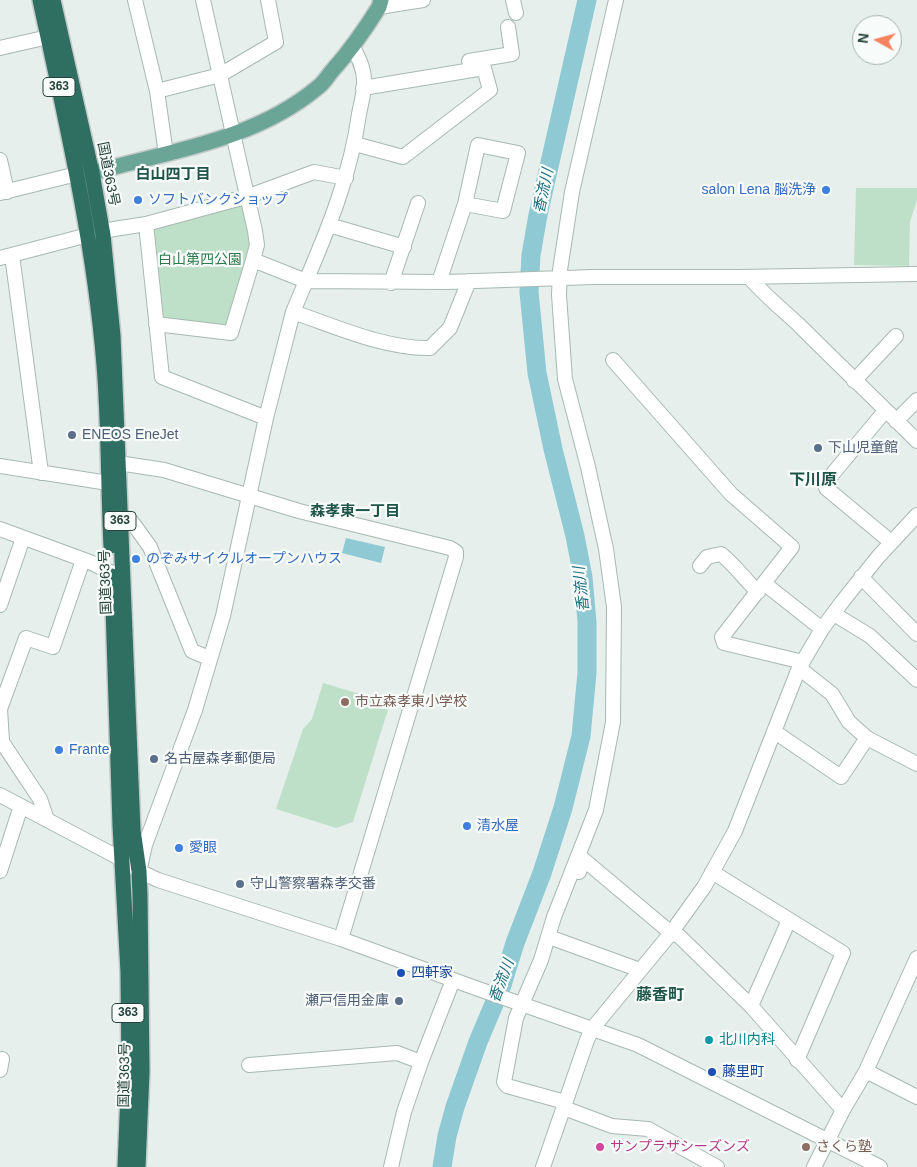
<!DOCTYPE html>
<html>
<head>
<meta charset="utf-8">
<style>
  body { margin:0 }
  #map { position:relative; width:917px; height:1167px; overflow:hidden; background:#e6efeb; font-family:Arial,sans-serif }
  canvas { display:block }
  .north { position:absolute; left:852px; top:15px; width:50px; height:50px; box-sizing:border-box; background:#f7fbf9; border:1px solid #a3b1ad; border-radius:50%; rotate:277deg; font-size:14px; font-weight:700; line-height:20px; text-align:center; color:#24423a }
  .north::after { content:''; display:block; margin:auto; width:18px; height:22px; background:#f4845f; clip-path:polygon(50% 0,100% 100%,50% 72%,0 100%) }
</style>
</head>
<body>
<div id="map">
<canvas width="917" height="1167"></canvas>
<div class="north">N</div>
</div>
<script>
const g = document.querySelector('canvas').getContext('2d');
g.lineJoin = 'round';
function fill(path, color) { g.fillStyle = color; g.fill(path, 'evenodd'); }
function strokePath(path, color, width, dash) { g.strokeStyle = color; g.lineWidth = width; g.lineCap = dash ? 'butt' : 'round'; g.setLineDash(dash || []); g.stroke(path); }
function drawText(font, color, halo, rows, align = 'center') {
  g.font = font + ' Arial,"Noto Sans JP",sans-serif'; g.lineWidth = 4.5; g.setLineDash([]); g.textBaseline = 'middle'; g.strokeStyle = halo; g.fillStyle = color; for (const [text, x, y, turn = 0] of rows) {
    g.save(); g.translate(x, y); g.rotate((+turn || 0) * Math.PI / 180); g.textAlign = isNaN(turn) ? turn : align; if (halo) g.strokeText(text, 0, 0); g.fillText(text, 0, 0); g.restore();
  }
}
fill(new Path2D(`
  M856,188H917V200L910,222L909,266L854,265Z
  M248,197L255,231L231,333L157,324L146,224Z
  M323,683L390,703L353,822L336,828L276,809L303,729L312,719Z`), '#bfe0c8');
fill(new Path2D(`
  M346,538L385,547L381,563L342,553Z`), '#8ec9d4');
strokePath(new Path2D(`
  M442,1167L447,1136L455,1107L478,1042L502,985L515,943L542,873L563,808L581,736L587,673V622L583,577L575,536L553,449L537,373L529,292L531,255L538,215L587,0`), '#8ec9d4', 19);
const minor = new Path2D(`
  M135,0L157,91L166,154
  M513,0L516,13
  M379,7L423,0
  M353,47C358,57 364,68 364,80C365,91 361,103 359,114C351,173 329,227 306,281L446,282L593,277H738L917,274
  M0,48L48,37
  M469,61L512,54L508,27
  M157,91L220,75L276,42L268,0
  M355,144L403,157L490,90L484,68L363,88
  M0,160L7,192
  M0,193L77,174
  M329,225L404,247
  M108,230L146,224
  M12,255L41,473
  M0,258L88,235
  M749,277C764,295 782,309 799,325C838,364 878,402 917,441
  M439,282L465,204L478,145L518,153L503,211L465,204
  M391,283L418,203
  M293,312C337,327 385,349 430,348L450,328L469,281
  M156,324L231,333L253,260
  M613,360L731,494L792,547L722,637L724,643L803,662
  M854,381L896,336
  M885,411L825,483L826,488L891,542
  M266,418L162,377L146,224L249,196L314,172L346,178
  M896,421L917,400
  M125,464L164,470L299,511L450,548L456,552V557L341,939
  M0,466L108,483
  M120,521L132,522L150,547L192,651L209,658
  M0,529L90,562L112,573L122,572
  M700,566L707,557L721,554C735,565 745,580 758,592
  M861,577L917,634
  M765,584L822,629
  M0,605L23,538
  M834,614L870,636L917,680
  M799,668L832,694L849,722L867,738L917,764
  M775,732L841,777L867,738
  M0,739L40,799L47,820
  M2,741L0,709L26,638L53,647L83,560
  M0,795L123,860L139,871L158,880L341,939L470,986L638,1045L880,1167
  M140,868L145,845L195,710L223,616L266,418L293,312L306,281L253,260L257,245L255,231L203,0
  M0,871L21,806
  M579,872L583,859L671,933L679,936L751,1006L843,1110
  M712,872L843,953L797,1060
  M549,937L640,970
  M751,1006L789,920
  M249,1065L397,1053L421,1062
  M0,1070L2,1059
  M866,1071L917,1097
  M565,1102L507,1086L504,1082L516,1018L541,960L554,917L596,810L613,722L614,607L606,549L588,467L565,379L559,295L560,270L572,192L616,0
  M564,1108L612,1126L648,1129L717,1167
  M391,1167L404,1112L421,1062L453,980
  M543,1167L587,1040L592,1029L671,933L704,887L735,831L799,668L822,629L842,602L878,557L917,515
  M814,1167L843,1110L866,1071L917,958`);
const major = new Path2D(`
  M77,174L92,173C169,151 253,141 317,88C323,84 327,77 332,71C351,50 364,31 379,7L381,0`);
const highway = new Path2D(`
  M40,0C66,121 94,241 104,365C109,425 108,486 111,546
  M53,0L92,173L103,235L113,336L133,830L139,871L140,896L142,1072L138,1167
  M112,576L120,825L128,972L129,1069L125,1167`);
strokePath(minor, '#a8b8b2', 16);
strokePath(major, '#c2cac8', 18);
strokePath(highway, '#c2cac8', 18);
strokePath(minor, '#fff', 14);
strokePath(major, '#6aa596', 15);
strokePath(highway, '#2f6f62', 15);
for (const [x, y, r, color] of [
  [826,190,5,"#3f7fe0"],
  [138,200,5,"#3f7fe0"],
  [72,435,5,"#5c6f8a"],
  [818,448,5,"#5c6f8a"],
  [136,559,5,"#3f7fe0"],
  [345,702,5,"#8d6e63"],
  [59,750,5,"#3f7fe0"],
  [154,759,5,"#5c6f8a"],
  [467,826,5,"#3f7fe0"],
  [179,848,5,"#3f7fe0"],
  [240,884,5,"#5c6f8a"],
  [401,973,5,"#1a4fb4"],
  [399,1001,5,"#5c6f8a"],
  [709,1040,5,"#0f9aa8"],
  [712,1072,5,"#1a4fb4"],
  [600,1147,5,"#d1479c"],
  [806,1147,5,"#8d6e63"]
]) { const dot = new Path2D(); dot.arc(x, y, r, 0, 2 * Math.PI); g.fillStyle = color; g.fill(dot); strokePath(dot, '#f7fbf9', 2); }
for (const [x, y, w] of [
  [59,87,32],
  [120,521,32],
  [128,1013,32]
]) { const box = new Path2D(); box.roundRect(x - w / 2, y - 9.5, w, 19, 4); g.fillStyle = '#f7fbf9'; g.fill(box); strokePath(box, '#24423a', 1); }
drawText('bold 12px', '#24423a', null, [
  ["363",59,87],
  ["363",120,521],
  ["363",128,1013]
]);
drawText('14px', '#24423a', '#f7fbf9', [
  ["国道363号",108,174,79],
  ["国道363号",106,582,-92],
  ["国道363号",125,1075,-89]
]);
drawText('14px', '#366cbe', '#f7fbf9', [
  ["salon Lena 脳洗浄",816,190,"right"],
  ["ソフトバンクショップ",148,200],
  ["のぞみサイクルオープンハウス",146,559],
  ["Frante",69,750],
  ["清水屋",477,826],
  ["愛眼",189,848]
], 'left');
drawText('14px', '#2d7a4b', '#f7fbf9', [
  ["白山第四公園",200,260]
]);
drawText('14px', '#4e5e75', '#f7fbf9', [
  ["ENEOS EneJet",82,435],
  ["下山児童館",828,448],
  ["名古屋森孝郵便局",164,759],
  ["守山警察署森孝交番",250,884],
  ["瀬戸信用金庫",389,1001,"right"]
], 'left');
drawText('14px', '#785e54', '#f7fbf9', [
  ["市立森孝東小学校",355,702],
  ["さくら塾",816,1147]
], 'left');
drawText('14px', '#164399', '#f7fbf9', [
  ["四軒家",411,973],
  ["藤里町",722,1072]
], 'left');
drawText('14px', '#0d838f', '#f7fbf9', [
  ["北川内科",719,1040]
], 'left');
drawText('14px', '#b23c85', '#f7fbf9', [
  ["サンプラザシーズンズ",610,1147]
], 'left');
drawText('bold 15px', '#1f5548', '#f7fbf9', [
  ["白山四丁目",173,175],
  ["森孝東一丁目",355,512]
]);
drawText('italic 15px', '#1c6f80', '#f7fbf9', [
  ["香流川",544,191,-78],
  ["香流川",582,589,-96],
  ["香流川",502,981,-70]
]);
drawText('bold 16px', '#1f5548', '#f7fbf9', [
  ["下川原",813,481],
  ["藤香町",660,996]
]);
</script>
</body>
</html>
